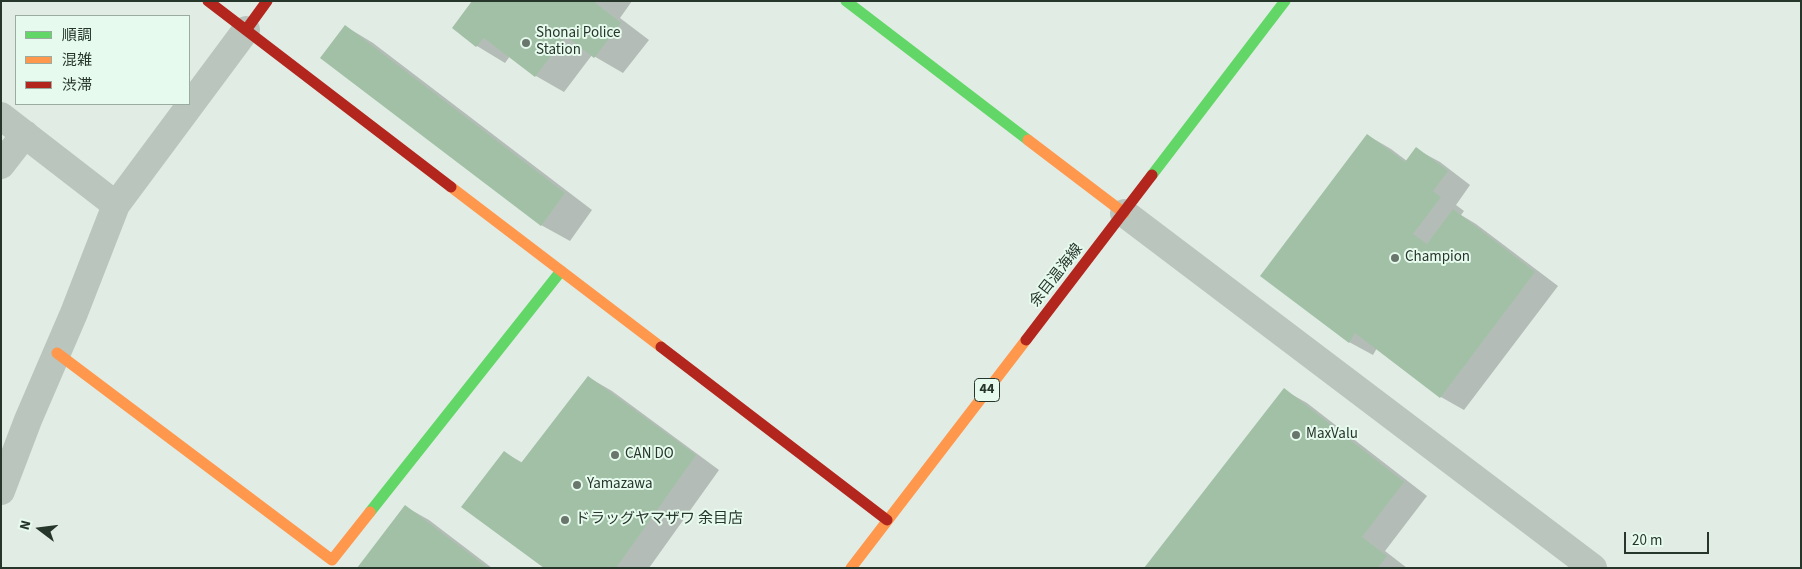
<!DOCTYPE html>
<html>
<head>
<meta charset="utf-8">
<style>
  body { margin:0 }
  #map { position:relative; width:1802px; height:569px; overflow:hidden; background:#e0ece4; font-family:"Source Sans 3","Noto Sans JP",sans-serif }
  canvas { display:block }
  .frame { position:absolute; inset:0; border:2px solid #27362a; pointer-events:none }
  .legend { position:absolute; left:15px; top:15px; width:175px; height:90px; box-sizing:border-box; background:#e7faee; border:1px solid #9aaca0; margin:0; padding:6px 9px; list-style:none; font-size:15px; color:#27362a }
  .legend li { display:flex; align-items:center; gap:10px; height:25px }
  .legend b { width:25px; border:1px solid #9aaca0 }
  .north { position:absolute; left:15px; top:504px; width:50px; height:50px; -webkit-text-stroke:4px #e7faee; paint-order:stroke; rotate:285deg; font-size:14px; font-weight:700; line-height:20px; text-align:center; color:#27362a }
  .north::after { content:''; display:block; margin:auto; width:18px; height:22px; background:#27362a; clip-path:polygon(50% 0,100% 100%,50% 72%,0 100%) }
  .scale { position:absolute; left:1624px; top:532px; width:85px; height:22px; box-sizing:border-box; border:2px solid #27362a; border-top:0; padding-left:6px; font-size:15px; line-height:18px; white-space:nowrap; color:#27362a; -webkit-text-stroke:4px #e7faee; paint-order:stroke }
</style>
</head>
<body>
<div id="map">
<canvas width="1802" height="569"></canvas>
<div class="frame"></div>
<ul class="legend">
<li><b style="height:6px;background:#63d668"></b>順調</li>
<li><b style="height:6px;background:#ff974d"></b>混雑</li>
<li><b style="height:6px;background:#b3261e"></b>渋滞</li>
</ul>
<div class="north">N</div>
<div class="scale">20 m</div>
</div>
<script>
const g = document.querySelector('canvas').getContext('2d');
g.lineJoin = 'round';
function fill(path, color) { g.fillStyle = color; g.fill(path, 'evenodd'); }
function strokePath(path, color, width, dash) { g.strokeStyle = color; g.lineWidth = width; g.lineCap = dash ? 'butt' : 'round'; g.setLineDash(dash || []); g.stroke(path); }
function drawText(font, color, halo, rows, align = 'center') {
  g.font = font + ' "Source Sans 3","Noto Sans JP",sans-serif'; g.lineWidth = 4; g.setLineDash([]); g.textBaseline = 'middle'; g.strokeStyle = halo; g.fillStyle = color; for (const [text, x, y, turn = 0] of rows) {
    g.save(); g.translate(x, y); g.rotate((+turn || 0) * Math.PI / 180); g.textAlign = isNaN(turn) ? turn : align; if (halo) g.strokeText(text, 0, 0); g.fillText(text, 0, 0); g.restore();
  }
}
fill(new Path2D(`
  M474,1H632L620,18L649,40L623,73L592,55L564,92L536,76L510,56L505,63L477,46L453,28Z
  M345,26L373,43L592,210L570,241L541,225Z
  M1367,135L1391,149L1407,161L1416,149L1440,162L1470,185L1456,205L1464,211L1461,215L1476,224L1558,286L1464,410L1441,397L1377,348L1373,355L1349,342Z
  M588,377L612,391L719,470L649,568H546L505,453L523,463Z
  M1284,390L1307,403L1427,496L1385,551L1407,568H1146Z
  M406,507L429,520L492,568H359Z`), '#0003');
fill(new Path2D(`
  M472,1H593L621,23L594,58L566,36L535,77L484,38L476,47L452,28Z
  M345,25L565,193L541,226L320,58Z
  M1367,134L1405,162L1416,147L1448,171L1433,191L1441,197L1413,234L1427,244L1453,209L1535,272L1440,398L1355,333L1349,343L1260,276Z
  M588,376L696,455L616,568H544L461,507L504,451L521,463Z
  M1284,388L1404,482L1362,537L1387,556L1378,568H1144Z
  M405,505L488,568H357Z`), '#a1c0a5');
strokePath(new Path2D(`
  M1,116L116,205
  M1,165L25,134
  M1124,213L1593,568
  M1,491L28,420L74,313L116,205L246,30`), '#b9c5bd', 28);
strokePath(new Path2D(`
  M846,1L1028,140
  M1152,175L1285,1
  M370,512L561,271`), '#63d668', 11);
strokePath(new Path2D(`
  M1028,140L1124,213
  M451,187L661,347
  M57,353L332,560L370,512
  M851,568L1026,340`), '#ff974d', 11);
strokePath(new Path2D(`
  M208,1L451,187
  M246,30L267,1
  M1026,340L1152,175
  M661,347L887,520`), '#b3261e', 11);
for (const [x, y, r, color] of [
  [526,43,5,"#68766b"],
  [1395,258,5,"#68766b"],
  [1296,435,5,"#68766b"],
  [615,455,5,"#68766b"],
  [577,485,5,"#68766b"],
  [565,520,5,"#68766b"]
]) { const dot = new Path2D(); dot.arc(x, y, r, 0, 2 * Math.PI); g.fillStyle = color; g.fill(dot); strokePath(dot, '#e7faee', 2); }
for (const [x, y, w] of [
  [987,390,25]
]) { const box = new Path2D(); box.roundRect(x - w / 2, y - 11.5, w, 23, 4); g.fillStyle = '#e7faee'; g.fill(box); strokePath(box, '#27362a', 1); }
drawText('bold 14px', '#27362a', null, [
  ["44",987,390]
]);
drawText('15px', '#27362a', '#e7faee', [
  ["Shonai Police",536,34],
  ["Station",536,51],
  ["Champion",1405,258],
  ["MaxValu",1306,435],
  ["CAN DO",625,455],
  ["Yamazawa",587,485],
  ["ドラッグヤマザワ 余目店",575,520]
], 'left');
drawText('15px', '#27362a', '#e7faee', [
  ["余目温海線",1057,276,-52]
]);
</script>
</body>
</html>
